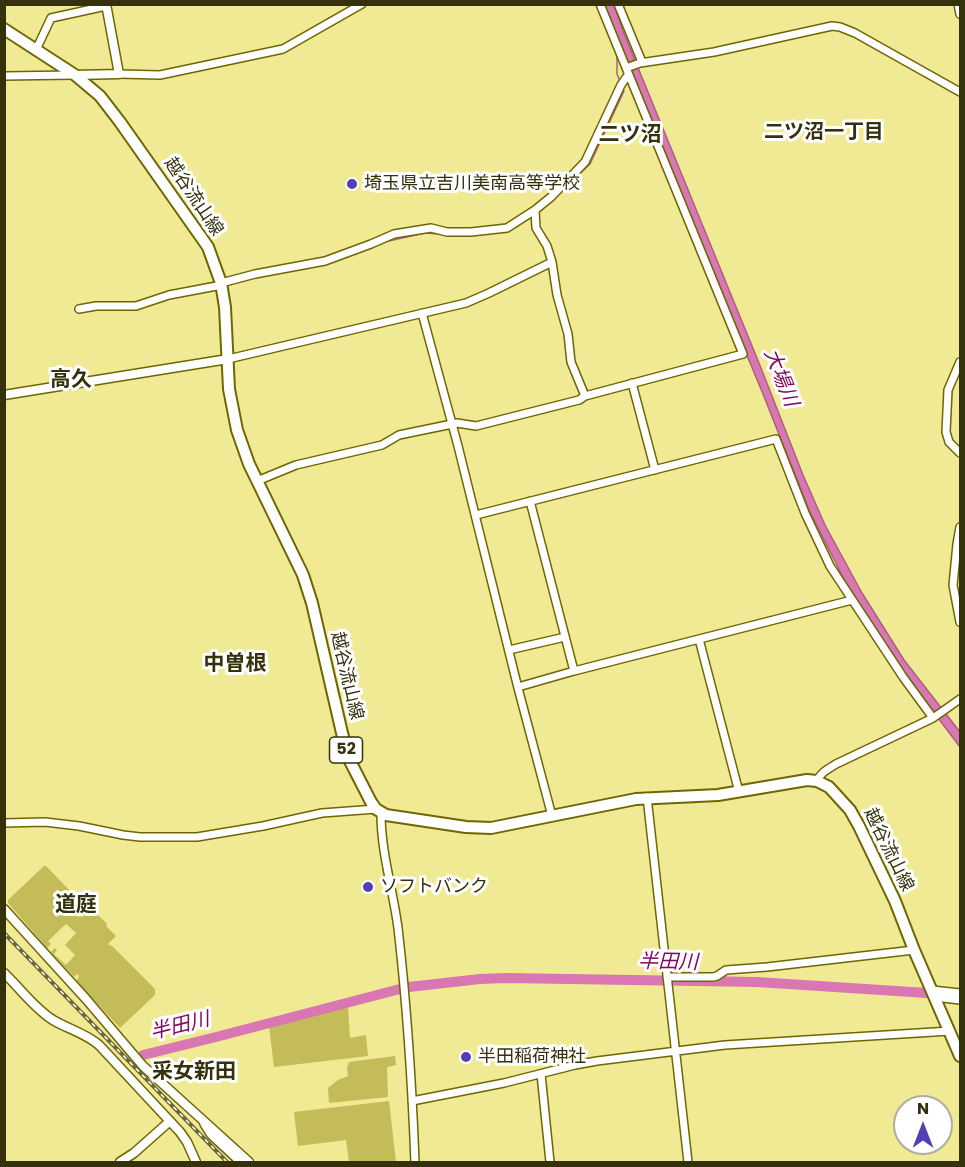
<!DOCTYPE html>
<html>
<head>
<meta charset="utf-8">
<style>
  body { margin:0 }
  #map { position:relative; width:965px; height:1167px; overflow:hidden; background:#f1ea94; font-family:Poppins,sans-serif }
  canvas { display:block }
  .frame { position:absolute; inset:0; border:6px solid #34310c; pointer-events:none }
  .north { position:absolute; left:893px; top:1095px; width:60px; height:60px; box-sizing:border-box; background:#fff; border:2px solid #aead9e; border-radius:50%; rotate:0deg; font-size:16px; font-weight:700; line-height:24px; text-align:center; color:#34310c }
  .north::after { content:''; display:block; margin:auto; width:21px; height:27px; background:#523fb6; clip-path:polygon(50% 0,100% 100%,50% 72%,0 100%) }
</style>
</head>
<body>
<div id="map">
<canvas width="965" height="1167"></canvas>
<div class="frame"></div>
<div class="north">N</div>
</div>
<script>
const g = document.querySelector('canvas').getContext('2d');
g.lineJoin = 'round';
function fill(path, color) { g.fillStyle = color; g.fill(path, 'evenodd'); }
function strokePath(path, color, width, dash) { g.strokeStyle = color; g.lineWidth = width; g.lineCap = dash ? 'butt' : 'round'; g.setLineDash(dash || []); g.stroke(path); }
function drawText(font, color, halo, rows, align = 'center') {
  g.font = font + ' Poppins,"Noto Sans JP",sans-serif'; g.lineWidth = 6; g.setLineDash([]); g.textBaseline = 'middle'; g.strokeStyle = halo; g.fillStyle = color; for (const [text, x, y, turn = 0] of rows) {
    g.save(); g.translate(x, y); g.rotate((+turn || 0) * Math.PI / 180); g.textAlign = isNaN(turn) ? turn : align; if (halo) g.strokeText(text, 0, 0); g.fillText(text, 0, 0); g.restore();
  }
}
fill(new Path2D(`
  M44,866H46L74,895L77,894L107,924L106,926L116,936L108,944L110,946L111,945L155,989V995L120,1028L76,981L79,976L77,974L74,977L51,952L55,948L57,950L54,954L66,965L75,955L65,945L76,933L66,924L48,941L51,944L47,948L8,903V900Z
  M348,1007L350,1038L366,1035L368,1056L274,1067L269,1026Z
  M395,1056L396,1065L387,1067L388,1097L329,1103L328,1088L338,1080L348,1076L347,1068L349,1062Z
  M389,1101L396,1162H349L346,1140L298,1146L294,1112Z`), '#c4bb59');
const water = new Path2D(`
  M604,5H614L623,31L759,363L803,475L825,525L862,593L904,660L960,732V747L879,640L850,591L809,510L763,394L632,78Z`);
fill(water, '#d977b2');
strokePath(water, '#a86280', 1.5);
strokePath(new Path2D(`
  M617,57V74L619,79
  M561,192L590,164L624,91L623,89
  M384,242L425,233L464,236L476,235
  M316,266L326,264L365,250
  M172,291L214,282
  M120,303L142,301`), '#a86280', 1.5);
strokePath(new Path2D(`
  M409,987L480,979L507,978L757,982L927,993
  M143,1055L216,1037L400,989`), '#d977b2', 10);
const minor = new Path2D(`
  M618,4L642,62
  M958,4L960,14
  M36,50L51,18L106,6
  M626,68L640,63L714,52L832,26L840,27L855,33L960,92
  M119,74L160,75L283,49L362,4
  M4,76L73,75
  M535,210L536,228L547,246L552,262
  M221,283L255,274L325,261L371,244L394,234L431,228L447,232H471L507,228L535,210L551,197L585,162L621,85L628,75
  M79,309L96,306H136L169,295L222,285
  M422,313L458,446L518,688L552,816
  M228,359L466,303L489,293L552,262L557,295L568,334L571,362L585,396
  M960,362L948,390L946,432L949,442L960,453
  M632,383L655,470
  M257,481L296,465L382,445L399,435L457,423L476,426L579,400L585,396L743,354L600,4
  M530,501L574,671
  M476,515L776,439L805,513L830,566L903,677L933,718
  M960,527L957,544L953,585L960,622
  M699,639L739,792
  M509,650L565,637
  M518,687L574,671L852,600
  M817,781C821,772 828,769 836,764L933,718L960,699
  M647,797L688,1162
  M381,814C381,852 393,890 398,928C407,1006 412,1084 415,1162
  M4,823L45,822L79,826L123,835L140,837H197L263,826L322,813L376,809
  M667,977H713L717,976L726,970L767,967L914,950
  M932,990L960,993
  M935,997L960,1000
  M541,1074L550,1162
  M412,1101L504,1083L575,1065L597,1061L725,1045L950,1031
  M204,1124L211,1135L240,1162`);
const tertiary = new Path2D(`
  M75,75L119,74L106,4
  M4,395L228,359
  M4,909L86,999L143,1066L249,1162
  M4,973C20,988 34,1008 53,1020C68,1029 85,1033 99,1045L180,1132L187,1142L196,1162
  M120,1162L134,1153L170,1121`);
const primary = new Path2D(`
  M4,29L75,75L100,96L120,122L208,247L221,283L225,307L229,389L237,430L249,464L303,575L312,603L342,733L350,761L371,802L376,809L386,815L466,827L491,828L636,799L718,795L807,780L817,781L829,787L850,810L859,826L895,901L914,950L960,1056`);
strokePath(minor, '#6e6600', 10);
strokePath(tertiary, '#6e6600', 11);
strokePath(primary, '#6e6600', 14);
strokePath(minor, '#fff', 7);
strokePath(tertiary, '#fff', 8);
strokePath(primary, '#fff', 10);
const rail = new Path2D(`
  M4,933L227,1162`);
strokePath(rail, '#6c6835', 4);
strokePath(rail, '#fff', 1.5, [4.5]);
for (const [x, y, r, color] of [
  [352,184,6,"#523fb6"],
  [368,887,6,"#523fb6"],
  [466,1057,6,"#523fb6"]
]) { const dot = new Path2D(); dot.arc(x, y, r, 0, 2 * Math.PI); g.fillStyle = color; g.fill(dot); strokePath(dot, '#fff', 2); }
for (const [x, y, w] of [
  [346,750,33]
]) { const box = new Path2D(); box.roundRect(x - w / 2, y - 13, w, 26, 4.5); g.fillStyle = '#fff'; g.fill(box); strokePath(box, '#34310c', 1.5); }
drawText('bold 16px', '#34310c', null, [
  ["52",346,750]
]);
drawText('18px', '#34310c', '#fff', [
  ["埼玉県立吉川美南高等学校",364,184],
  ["ソフトバンク",380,887],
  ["半田稲荷神社",478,1057]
], 'left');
drawText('18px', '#34310c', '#fff', [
  ["越谷流山線",193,197,56],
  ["越谷流山線",346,676,77],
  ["越谷流山線",888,850,64]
]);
drawText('bold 20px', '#34310c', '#fff', [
  ["二ツ沼一丁目",824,133]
]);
drawText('italic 20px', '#830760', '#fff', [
  ["大場川",780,378,68],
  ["半田川",668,963,1],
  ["半田川",180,1027,-14]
]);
drawText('bold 21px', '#34310c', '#fff', [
  ["二ツ沼",630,136],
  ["高久",71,381],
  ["中曽根",235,665],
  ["道庭",76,906],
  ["采女新田",194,1073]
]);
</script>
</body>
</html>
